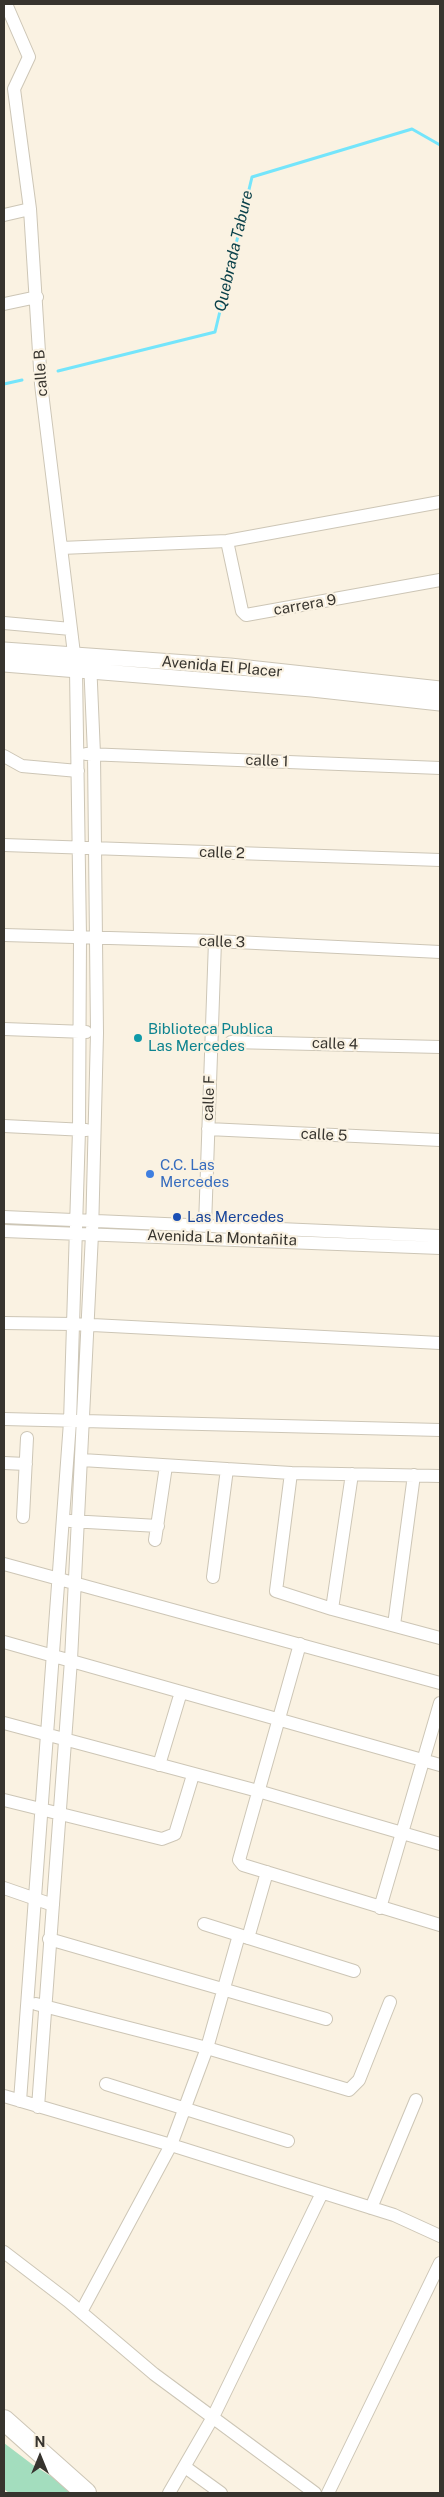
<!DOCTYPE html>
<html>
<head>
<meta charset="utf-8">
<style>
  body { margin:0 }
  #map { position:relative; width:444px; height:2497px; overflow:hidden; background:#faf2e2; font-family:"Public Sans",sans-serif }
  canvas { display:block }
  .frame { position:absolute; inset:0; border:5px solid #37342e; pointer-events:none }
  .north { position:absolute; left:15px; top:2432px; width:50px; height:50px; -webkit-text-stroke:4px #faf2e2; paint-order:stroke; rotate:0deg; font-size:14px; font-weight:700; line-height:20px; text-align:center; color:#37342e }
  .north::after { content:''; display:block; margin:auto; width:18px; height:22px; background:#37342e; clip-path:polygon(50% 0,100% 100%,50% 72%,0 100%) }
</style>
</head>
<body>
<div id="map">
<canvas width="444" height="2497"></canvas>
<div class="frame"></div>
<div class="north">N</div>
</div>
<script>
const g = document.querySelector('canvas').getContext('2d');
g.lineJoin = 'round';
function fill(path, color) { g.fillStyle = color; g.fill(path, 'evenodd'); }
function strokePath(path, color, width, dash) { g.strokeStyle = color; g.lineWidth = width; g.lineCap = dash ? 'butt' : 'round'; g.setLineDash(dash || []); g.stroke(path); }
function drawText(font, color, halo, rows, align = 'center') {
  g.font = font + ' "Public Sans",sans-serif'; g.lineWidth = 4.5; g.setLineDash([]); g.textBaseline = 'middle'; g.strokeStyle = halo; g.fillStyle = color; for (const [text, x, y, turn = 0] of rows) {
    g.save(); g.translate(x, y); g.rotate((+turn || 0) * Math.PI / 180); g.textAlign = isNaN(turn) ? turn : align; if (halo) g.strokeText(text, 0, 0); g.fillText(text, 0, 0); g.restore();
  }
}
fill(new Path2D(`
  M4,2443L33,2465L78,2493H9L4,2489Z`), '#a3ddbe');
strokePath(new Path2D(`
  M58,371L215,332L252,177L412,129L440,145
  M4,384L22,380`), '#74e5fb', 3);
const minor = new Path2D(`
  M6,4L29,57L14,89
  M14,89L30,209L41,384L76,670L80,937L79,1130L70,1422L20,2101
  M4,215L30,209
  M4,304L37,297
  M227,541L242,611L246,615L440,580
  M61,548L227,541L440,502
  M4,623L71,629
  M86,754L440,768
  M4,756L22,766L78,771
  M4,845L440,860
  M4,935L215,941L440,952
  M4,1029L86,1032
  M231,1042L440,1047
  M4,1126L86,1130
  M208,1129L440,1140
  M4,1217L440,1236
  M205,1225L215,941
  M4,1231L440,1248
  M4,1323L73,1324L440,1343
  M4,1419L440,1430
  M82,1460L291,1473L440,1476
  M4,1463L26,1464
  M291,1473L276,1591L332,1609L440,1638
  M23,1517L27,1438
  M70,1521L158,1526
  M155,1540L166,1466
  M4,1564L440,1683
  M213,1577L227,1469
  M332,1609L352,1474
  M394,1625L414,1475
  M4,1642L440,1765
  M300,1644L239,1860L243,1865L440,1925
  M4,1723L258,1791L440,1844
  M159,1765L181,1692
  M4,1800L162,1839L175,1834L193,1775
  M4,1888L53,1905
  M380,1908L440,1703
  M204,1924L354,1971
  M248,1938L267,1872
  M49,1939L326,2019
  M36,2004L207,2048L349,2090L359,2080L390,2002
  M106,2084L288,2141
  M4,2096L171,2145L394,2215L440,2236
  M38,2107L71,1660L92,1234L97,1033L94,754L90,661
  M371,2208L416,2100
  M4,2252L68,2301L154,2374L315,2493
  M81,2312L171,2145L207,2048L239,1935
  M185,2467L221,2493
  M169,2493L213,2417L322,2193
  M328,2493L440,2263`);
const tertiary = new Path2D(`
  M4,650L230,666L440,689
  M4,664L312,689L440,703`);
const trunk = new Path2D(`
  M4,2420L86,2493`);
strokePath(minor, '#cdc6b6', 14);
strokePath(tertiary, '#cdc6b6', 17);
strokePath(trunk, '#cdc6b6', 22);
strokePath(minor, '#fff', 12);
strokePath(tertiary, '#fff', 15);
strokePath(trunk, '#fff', 20);
for (const [x, y, r, color] of [
  [138,1038,5,"#0f9aa8"],
  [150,1174,5,"#3f7fe0"],
  [177,1217,5,"#1a4fb4"]
]) { const dot = new Path2D(); dot.arc(x, y, r, 0, 2 * Math.PI); g.fillStyle = color; g.fill(dot); strokePath(dot, '#faf2e2', 2); }
drawText('15px', '#37342e', '#faf2e2', [
  ["calle B",41,373,-94],
  ["carrera 9",305,605,-10],
  ["Avenida El Placer",222,667,5],
  ["calle 1",267,761,2],
  ["calle 2",222,853,2],
  ["calle 3",222,942,2],
  ["calle 4",335,1044,2],
  ["calle F",209,1098,-88],
  ["calle 5",324,1135,3],
  ["Avenida La Montañita",222,1238,2]
]);
drawText('15px', '#0d838f', '#faf2e2', [
  ["Biblioteca Publica",148,1029],
  ["Las Mercedes",148,1046]
], 'left');
drawText('15px', '#366cbe', '#faf2e2', [
  ["C.C. Las",160,1165],
  ["Mercedes",160,1182]
], 'left');
drawText('15px', '#164399', '#faf2e2', [
  ["Las Mercedes",187,1217]
], 'left');
drawText('italic 16px', '#083f48', '#faf2e2', [
  ["Quebrada Tabure",234,251,-77]
]);
</script>
</body>
</html>
